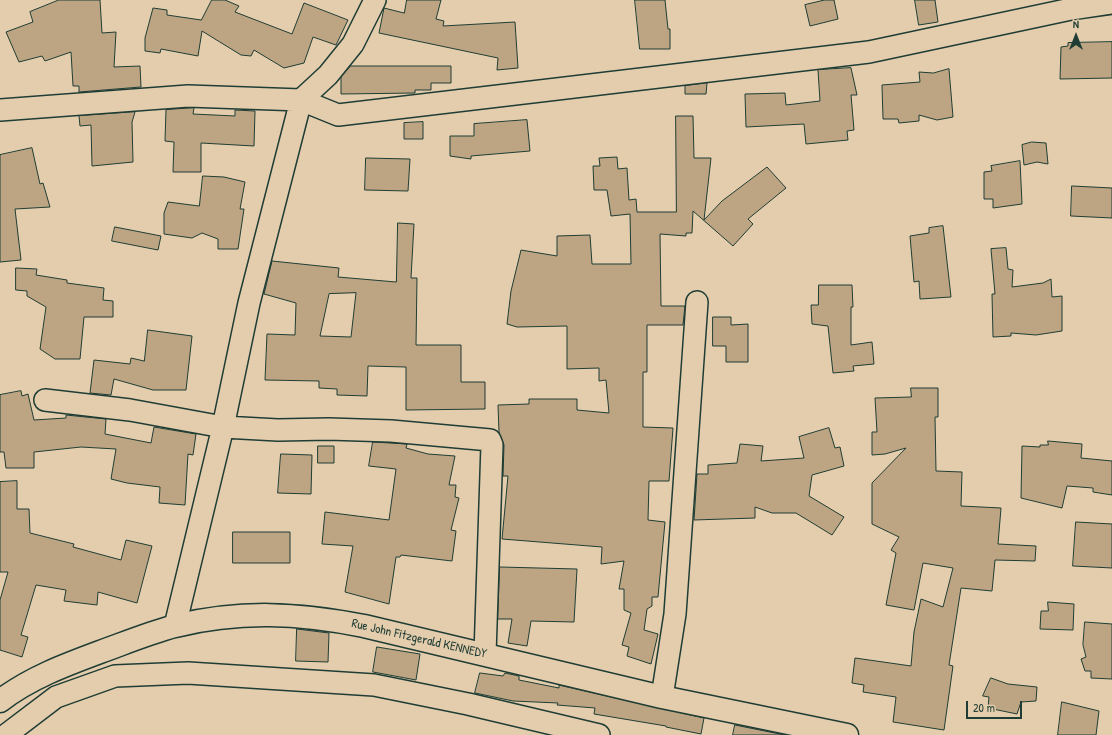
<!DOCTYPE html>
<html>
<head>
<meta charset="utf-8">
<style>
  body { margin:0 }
  #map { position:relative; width:1112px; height:735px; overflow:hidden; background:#e4cdad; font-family:"Patrick Hand",sans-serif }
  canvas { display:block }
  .north { position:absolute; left:1056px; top:16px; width:40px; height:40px; -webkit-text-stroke:3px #e4cdad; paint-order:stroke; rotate:0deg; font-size:11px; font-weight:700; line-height:16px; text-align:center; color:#1f3d34 }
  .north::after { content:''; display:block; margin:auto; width:14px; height:18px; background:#1f3d34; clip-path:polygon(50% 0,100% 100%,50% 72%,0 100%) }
  .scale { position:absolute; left:966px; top:701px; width:56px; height:18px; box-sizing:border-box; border:2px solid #1f3d34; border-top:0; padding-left:5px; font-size:12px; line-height:14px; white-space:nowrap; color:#1f3d34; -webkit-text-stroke:3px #e4cdad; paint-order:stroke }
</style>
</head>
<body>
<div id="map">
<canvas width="1112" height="735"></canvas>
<div class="north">N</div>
<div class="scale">20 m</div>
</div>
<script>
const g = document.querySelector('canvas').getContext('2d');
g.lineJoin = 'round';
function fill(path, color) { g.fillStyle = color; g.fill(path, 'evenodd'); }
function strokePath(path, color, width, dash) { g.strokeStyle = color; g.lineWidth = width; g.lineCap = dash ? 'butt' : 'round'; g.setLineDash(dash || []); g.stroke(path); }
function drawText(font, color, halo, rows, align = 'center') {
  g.font = font + ' "Patrick Hand",sans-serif'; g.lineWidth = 3.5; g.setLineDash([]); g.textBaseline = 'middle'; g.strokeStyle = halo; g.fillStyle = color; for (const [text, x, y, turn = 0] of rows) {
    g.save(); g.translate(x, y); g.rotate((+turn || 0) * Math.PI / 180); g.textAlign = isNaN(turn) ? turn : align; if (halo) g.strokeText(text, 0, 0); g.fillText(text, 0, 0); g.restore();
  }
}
const building = new Path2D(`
  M59,0H100L102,33L116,32L114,67L140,66L141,87L79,92V86H73L71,52L45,61L42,56L19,62L6,32L33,22L30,12Z
  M212,0H225L239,6L235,12L292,34L304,3L348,20L336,45L313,37L304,63L284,68L254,50L251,56L241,55L202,31L198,56L161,49L160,53L145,51V38L153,8L167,10V15L201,20Z
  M407,0H441L436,19L444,21L443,26L515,22L518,68L497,70L498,58L379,33L384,8L404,13Z
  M635,0H665L668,29H670V49H640Z
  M825,0H834L838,19L810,26L805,5Z
  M915,0H935L938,22L919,25Z
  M1112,42V78L1060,79L1061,47L1068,46V43Z
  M351,66H451V83H431V90H415V93L341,94V77Z
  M851,68L857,95H851L854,130L847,131L848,140L806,144L804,124L746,127L745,94L785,93L786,105L820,101L818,70Z
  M949,69L953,117L937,120L919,115V121L899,123L898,119H883L882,85L920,82L919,72L933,73Z
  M707,83L706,94H685V86Z
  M194,108L193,114L235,116V110L255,111L254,146L201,143V172H173L174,142L165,141L166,110Z
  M135,112L132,122L133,162L92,166L91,125L80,126L79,116Z
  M676,116H693L694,158H711L704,220L722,201L767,167L786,188L748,219L753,224L733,246L693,211L692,233H686V236L660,234L661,306H685L683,325H647V372H643V427L673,428L669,481H649L648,520L665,522L658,597H652V606L647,609L644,630L658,634L651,664L627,656L629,647L622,645L631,613L624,610V589H619L624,561L601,564L602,547L502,539L508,476H503L504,445L499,432L498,405L529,404V399H577V410L609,413L606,380L599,381V368L567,369V326L517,327L507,324L511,291L521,250L557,256V236L590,235L592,264H631L630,214L611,216L607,190H594L593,166H600L599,158L617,157L618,169L627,168L629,200L636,199L637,212H676Z
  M527,120L530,151L471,156V159L450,156V136H474V124Z
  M423,122V139H404V123Z
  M1032,142L1046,143L1048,164L1037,162L1024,165L1022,145Z
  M32,148L40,184L43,183L50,207L15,209L21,260L0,262V155Z
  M366,158L410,159L408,191L365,190Z
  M1020,161L1022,204L993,208V199H984V172L992,171L991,166Z
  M203,176L224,177L245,182L240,209H244L238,249H218V239L202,233L192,238L164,234V213L168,202L199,206Z
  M1072,186L1112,188V218L1071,216Z
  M398,223L414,224L411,278H417L416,345H461V382H485V409L406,410V367L368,366L367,396L337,395V389L319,388V381L265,380L267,334L295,335L296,303L264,294L272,261L339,268L338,277L396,282ZM356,293L351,337L320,336L329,294Z
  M943,226L951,297L920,299L919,281L914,282L910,236L929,233V228Z
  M115,227L161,236L158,250L112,241Z
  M1006,248L1008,269L1013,270L1012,287L1043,283L1051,279L1052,297L1062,296V331L1036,335L1011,333V336L993,337L992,294H995L991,249Z
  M16,268L37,269L36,275L67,280V283L104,288L103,300L113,301V317H84L80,359H55L40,349L46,307L27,296V291L16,290Z
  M819,285H852L853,307H851V345L872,342L874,364L853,366L854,371L833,373L828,326L812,324L811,305H818Z
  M713,317H731V325L748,324V362H726V346H713Z
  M148,330L192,336L186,390H153L114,379L111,395L90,393L94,360L130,364L131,358L144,361Z
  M911,388H938V417H935L936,471L962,472L961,506L1001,508L998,544L1036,546L1035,561L995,560L992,591L961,588L949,665L953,666L944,730L893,722L896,697L863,692L864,685L852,683L855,658L911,666L914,632L921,599L943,607L953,568L923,563L914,610L886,605L896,553L891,550L899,537L872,524V483L906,448L885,454L872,455V432H877L875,398L911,397Z
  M21,391L22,396L28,394L34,420L66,418V415L106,419L105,434L151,443L154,427L196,434L193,455L188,454L185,505L159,503L160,487L127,483L111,479L116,449L81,447L34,452V468H6L4,452H0V395Z
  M829,428L835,448L840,447L844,466L812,475L809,496L844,517L832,535L796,513H772L755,507V518L694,520L697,474H708V465L737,463L740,444L763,446L761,461L804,458L799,437Z
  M1048,441L1082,444L1081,458L1112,461V495L1093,492V488L1067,486L1062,508L1021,498L1022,446L1040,447V445H1048Z
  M373,442L407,444L406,448L428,454L455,456L449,485H456L455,497L459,498L451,530L456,531L452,561L401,555L400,557H396L389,604L345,592L353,546L322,544L325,512L389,520L396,469L369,466Z
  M318,446H334V463H318Z
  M281,454L312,455L311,494L278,493Z
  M17,481V509H29L30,533L74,544L73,547L121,560L126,540L152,546L137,603L98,592L97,605L64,601L66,590L36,585L21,635L28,637L22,657L0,650V600L8,572H0V482Z
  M1076,522L1112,524V568L1073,566Z
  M233,532H290V563H233Z
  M500,567L577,569L574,622L531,621L527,646L508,643L512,619H498Z
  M1048,602L1074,604L1073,630L1040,629L1041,611H1048Z
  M1085,622L1112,624V679L1091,678V671H1085L1081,659L1086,657L1083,645Z
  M297,629L329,633L328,662L296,661Z
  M377,647L420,654L416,680L373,672Z
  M480,673L503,676L505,673L519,676V680L559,688V685L704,718L701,734L666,727V726L594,714L595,708L557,705L558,703L513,701L475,693Z
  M991,678L1008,684L1037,687L1036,701L1021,702L1017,714L988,708L989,697L983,696Z
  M1062,702L1099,711L1096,735H1058Z
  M735,725L785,735H733Z`);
fill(building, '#bda482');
strokePath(building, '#1f3d34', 1);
const minor = new Path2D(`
  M0,110L188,96L301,100L338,115L869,52L1071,9L1112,3
  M45,400L130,410L223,427L278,430L329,429L391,431L490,440L492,445L485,654
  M175,626L223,427L249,303L301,100L328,75L353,44L375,0
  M662,697L675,614L697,302
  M6,735L56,697L115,676L188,673L374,685L468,704L599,735`);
const tertiary = new Path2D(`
  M0,701C30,678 65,665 100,652C125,643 149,633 175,626C241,610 298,613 364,626L662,697L847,735`);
strokePath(minor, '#1f3d34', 24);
strokePath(tertiary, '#1f3d34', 25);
strokePath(minor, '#e4cdad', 21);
strokePath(tertiary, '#e4cdad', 22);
drawText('13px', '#1f3d34', '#e4cdad', [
  ["Rue John Fitzgerald KENNEDY",419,639,13]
]);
</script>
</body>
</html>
